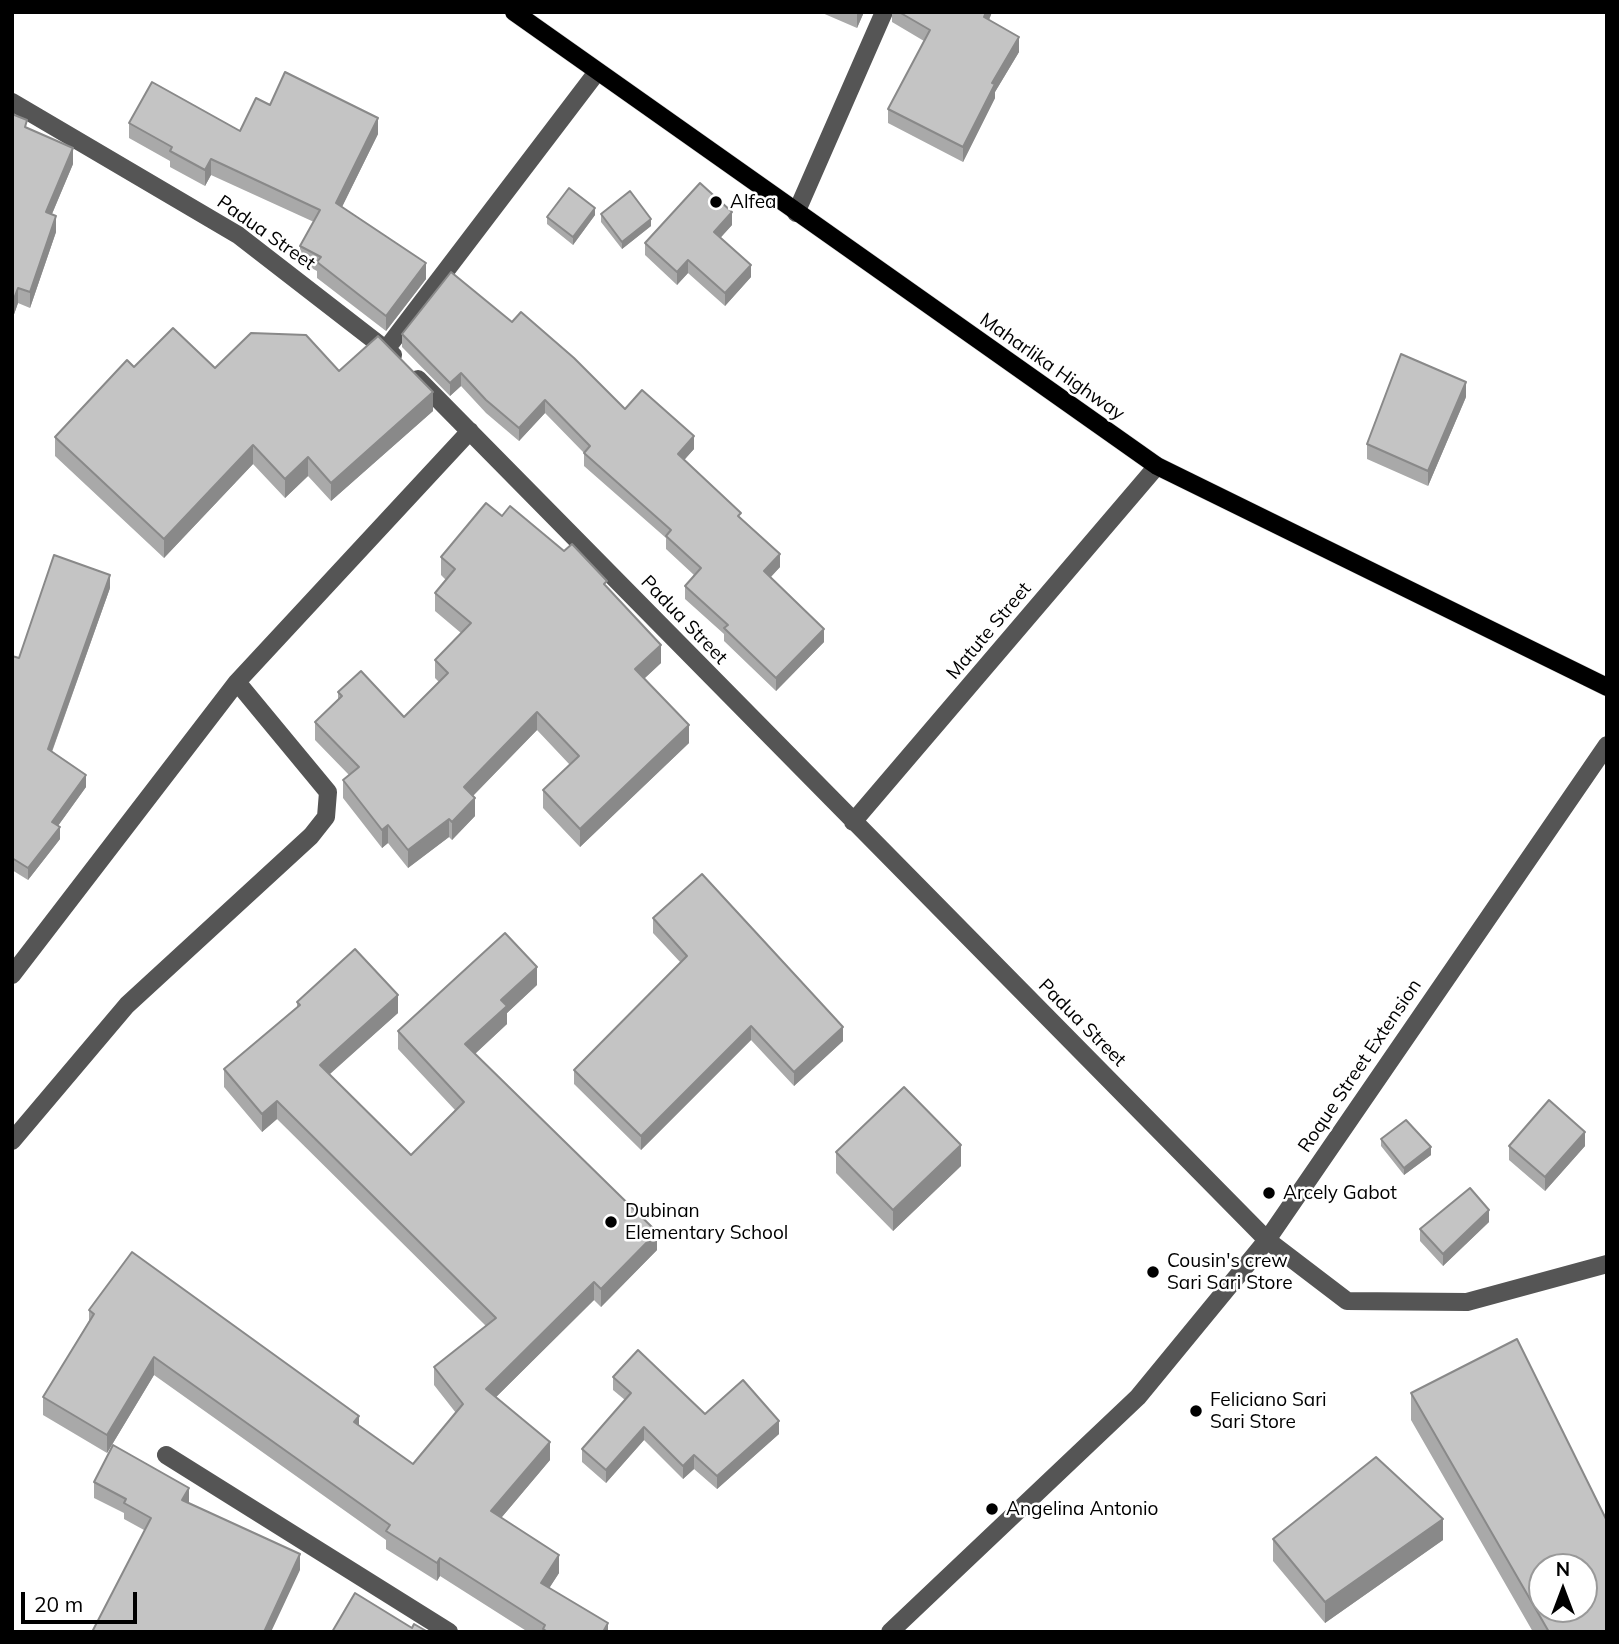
<!DOCTYPE html>
<html>
<head>
<meta charset="utf-8">
<style>
  body { margin:0 }
  #map { position:relative; width:1619px; height:1644px; overflow:hidden; background:#fff; font-family:Mulish,sans-serif }
  canvas { display:block }
  .frame { position:absolute; inset:0; border:14px solid #000; pointer-events:none }
  .north { position:absolute; left:1528px; top:1553px; width:70px; height:70px; box-sizing:border-box; background:#fff; border:2px solid #999; border-radius:50%; rotate:0deg; font-size:19px; font-weight:700; line-height:28px; text-align:center; color:#000 }
  .north::after { content:''; display:block; margin:auto; width:24px; height:32px; background:#000; clip-path:polygon(50% 0,100% 100%,50% 72%,0 100%) }
  .scale { position:absolute; left:21px; top:1592px; width:116px; height:32px; box-sizing:border-box; border:4px solid #000; border-top:0; padding-left:9px; font-size:21px; line-height:24px; white-space:nowrap; color:#000; -webkit-text-stroke:5px #fff; paint-order:stroke }
</style>
</head>
<body>
<div id="map">
<canvas width="1619" height="1644"></canvas>
<div class="frame"></div>
<div class="north">N</div>
<div class="scale">20 m</div>
</div>
<script>
const g = document.querySelector('canvas').getContext('2d');
g.lineJoin = 'round';
function strokePath(path, color, width, dash) { g.strokeStyle = color; g.lineWidth = width; g.lineCap = dash ? 'butt' : 'round'; g.setLineDash(dash || []); g.stroke(path); }
function fill(path, color) { g.fillStyle = color; g.fill(path, 'evenodd'); }
function drawText(font, color, halo, rows, align = 'center') {
  g.font = font + ' Mulish,sans-serif'; g.lineWidth = 5; g.setLineDash([]); g.textBaseline = 'middle'; g.strokeStyle = halo; g.fillStyle = color; for (const [text, x, y, turn = 0] of rows) {
    g.save(); g.translate(x, y); g.rotate((+turn || 0) * Math.PI / 180); g.textAlign = isNaN(turn) ? turn : align; if (halo) g.strokeText(text, 0, 0); g.fillText(text, 0, 0); g.restore();
  }
}
const major = new Path2D(`
  M514,12L1157,466L1607,687`);
strokePath(major, '#dbdbdb', 19);
strokePath(new Path2D(`
  M12,102L238,235L393,355
  M796,213L884,12
  M387,348L597,72
  M418,379L1267,1240L1347,1301L1467,1302L1607,1264
  M853,822L1157,466
  M12,975L237,682L470,431
  M12,1141L127,1005L311,836L326,817L328,792L237,682
  M166,1455L449,1632
  M890,1632L1138,1397L1267,1240L1607,745`), '#555', 18);
strokePath(major, '#000', 18);
fill(new Path2D(`
  M820,12H864L857,28Z
  M892,12H992L989,20L1019,52L995,92V98L963,162L888,123V109L924,41L892,22Z
  M270,105L378,134L342,207L426,279L386,331L317,278V271L300,262V246L314,222L211,175L205,186L170,167V161L129,138V123L240,131Z
  M27,128L73,164L52,214L56,232L30,308L18,303L12,320Z
  M601,214L651,226L622,249L601,222Z
  M595,215L573,245L547,224V217Z
  M732,225L720,238L751,277L725,306L688,273L677,285L645,255V243Z
  M512,322L625,409L694,449L684,460L741,519L780,567L771,577L824,642L776,691L724,641V634L685,599V586L694,575L666,549V538L584,466V453L545,413L519,441L486,413L461,386L450,396L402,347V334Z
  M134,367L339,371L433,411L331,501L308,476L285,498L253,464L164,558L55,456V437Z
  M1466,397L1428,486L1367,459V444Z
  M502,516L607,588L661,663L644,679L689,743L580,847L543,808V790L570,765L537,730L473,796L475,816L452,840L449,837L408,868L388,843L382,848L343,798V780L349,775L315,740V722L338,700V692L404,717L439,682L435,678V660L461,633L435,611V593L446,580L441,575V557Z
  M110,588L52,752L86,787L58,826L60,839L28,880L12,870V656L19,658Z
  M653,918L843,1041L794,1086L751,1040L641,1150L574,1084V1070L681,963L653,933Z
  M537,985L507,1013V1024L475,1054L657,1250L601,1307L594,1300L496,1397L550,1460L501,1518L559,1573L549,1588L608,1632H528L440,1576L437,1581L386,1549V1540L154,1375L107,1453L43,1415V1397L89,1321V1310L359,1426L413,1464L456,1413L434,1385V1367L486,1326L277,1119L262,1132L224,1087V1069L297,1007V1002L398,1013L329,1074L411,1155L455,1110L398,1049V1031Z
  M1381,1139L1431,1155L1404,1175L1381,1146Z
  M1509,1146H1585L1545,1191L1509,1160Z
  M836,1152L961,1166L893,1231L836,1173Z
  M1489,1222L1443,1266L1420,1241V1229Z
  M613,1377L705,1414L779,1434L717,1489L694,1469L683,1479L644,1440L606,1483L582,1462V1449L625,1400L613,1390Z
  M1411,1393L1607,1632H1533L1411,1420Z
  M94,1482L189,1503L300,1570L144,1530L124,1519V1513L94,1498Z
  M1273,1539L1443,1540L1325,1623L1273,1561Z`), '#a9a9a9');
fill(new Path2D(`
  M858,12H864L857,28V14Z
  M986,12H992L984,32V17Z
  M1019,37V52L995,92V98L963,162V147L992,83Z
  M378,118V134L336,219V203Z
  M73,148V164L46,228V212Z
  M211,159V175L205,186V170Z
  M595,208V215L573,245V237Z
  M732,212V225L714,245V232Z
  M56,216V232L30,308V292Z
  M651,219V226L622,249V242Z
  M688,260V273L677,285V272Z
  M426,263V279L386,331V316Z
  M751,265V277L725,306V293Z
  M18,288V303L12,320V304Z
  M461,373V386L450,396V383Z
  M1466,382V397L1428,486V471Z
  M433,392V411L331,501V483Z
  M545,400V413L519,441V428Z
  M694,436V449L678,467V454Z
  M253,445V464L164,558V539Z
  M308,457V476L285,498V479Z
  M780,554V567L764,584V571Z
  M110,575V588L48,762V749Z
  M824,629V642L776,691V678Z
  M661,645V663L635,687V669Z
  M537,712V730L464,805V787Z
  M689,725V743L580,847V829Z
  M86,775V787L52,834V822Z
  M475,798V816L452,840V822Z
  M449,819V837L408,868V850Z
  M388,825V843L382,848V830Z
  M60,827V839L28,880V868Z
  M537,967V985L507,1013V1024L465,1063V1044L501,1000Z
  M398,995V1013L320,1083V1065Z
  M751,1026V1040L641,1150V1136Z
  M843,1027V1041L794,1086V1072Z
  M277,1101V1119L262,1132V1114Z
  M1585,1132V1146L1545,1191V1177Z
  M961,1145V1166L893,1231V1210Z
  M1431,1147V1155L1404,1175V1168Z
  M1489,1210V1222L1443,1266V1254Z
  M657,1232V1250L601,1307V1289Z
  M594,1282V1300L486,1407V1389Z
  M154,1357V1375L107,1453V1435Z
  M359,1416V1434L354,1422Z
  M779,1421V1434L717,1489V1476Z
  M644,1427V1440L606,1483V1470Z
  M550,1442V1460L491,1530V1511Z
  M694,1455V1469L683,1479V1466Z
  M189,1488V1504L182,1500Z
  M1443,1519V1540L1325,1623V1602Z
  M300,1554V1570L271,1632H264Z
  M559,1555V1573L541,1601V1583Z
  M440,1558V1576L437,1581V1563Z
  M608,1623V1632H603Z`), '#898989');
const building = new Path2D(`
  M899,12H986L984,17L1019,37L992,83L995,84L963,147L888,109L930,30Z
  M285,72L378,118L336,203L426,263L386,316L317,262L321,257L300,246L320,210L211,159L205,170L170,151L172,147L129,123L152,82L240,131L256,98L270,105Z
  M12,114L27,120L25,127L73,148L46,212L56,216L30,292L18,288L12,304Z
  M700,183L732,212L714,232L751,265L725,293L688,260L677,272L645,243Z
  M569,188L595,208L573,237L547,217Z
  M630,191L651,219L622,242L601,214Z
  M451,272L512,322L521,312L574,358L625,409L642,390L694,436L678,454L741,513L738,516L780,554L764,571L824,629L776,678L724,628L728,625L685,586L701,568L666,536L671,530L584,453L590,446L545,400L519,428L486,400L461,373L450,383L402,334Z
  M173,328L215,368L251,333L306,335L339,371L378,336L433,392L331,483L308,457L285,479L253,445L164,539L55,437L127,360L134,367Z
  M1401,354L1466,382L1428,471L1367,444Z
  M486,503L502,516L510,506L564,551L572,544L607,581L604,584L661,645L635,669L689,725L580,829L543,790L579,756L537,712L464,787L475,798L452,822L449,819L408,850L388,825L382,830L343,780L359,767L315,722L342,696L338,692L361,671L404,717L448,673L435,660L471,623L435,593L455,569L441,557Z
  M54,555L110,575L48,749L86,775L52,822L60,827L28,868L12,858V656L19,658Z
  M702,874L843,1027L794,1072L751,1026L641,1136L574,1070L687,956L653,918Z
  M505,933L537,967L501,1000L507,1006L465,1044L657,1232L601,1289L594,1282L486,1389L550,1442L491,1511L559,1555L541,1583L608,1623L603,1632H548L543,1629L545,1625L440,1558L437,1563L386,1531L390,1525L154,1357L107,1435L43,1397L94,1314L89,1310L132,1252L359,1416L354,1422L413,1464L463,1404L434,1367L496,1318L277,1101L262,1114L224,1069L300,1005L297,1002L355,949L398,995L320,1065L411,1155L464,1102L398,1031Z
  M904,1087L961,1145L893,1210L836,1152Z
  M1549,1100L1585,1132L1545,1177L1509,1146Z
  M1406,1120L1431,1147L1404,1168L1381,1139Z
  M1470,1188L1489,1210L1443,1254L1420,1229Z
  M1517,1339L1607,1521V1632H1549L1411,1393ZM1542,1567H1584V1609H1542Z
  M638,1350L705,1414L743,1380L779,1421L717,1476L694,1455L683,1466L644,1427L606,1470L582,1449L631,1393L613,1377Z
  M113,1445L189,1488L182,1500L300,1554L264,1632H92L151,1518L124,1503L126,1499L94,1482Z
  M1376,1457L1443,1519L1325,1602L1273,1539Z
  M355,1593L412,1628L414,1624L428,1632H332Z`);
fill(building, '#c4c4c4');
strokePath(building, '#898989', 2);
for (const [x, y, r, color] of [
  [716,202,7,"#000"],
  [1269,1193,7,"#000"],
  [611,1222,7,"#000"],
  [1153,1272,7,"#000"],
  [1196,1411,7,"#000"],
  [992,1509,7,"#000"]
]) { const dot = new Path2D(); dot.arc(x, y, r, 0, 2 * Math.PI); g.fillStyle = color; g.fill(dot); strokePath(dot, '#fff', 2.5); }
drawText('19px', '#000', '#fff', [
  ["Alfea",730,202],
  ["Arcely Gabot",1283,1193],
  ["Dubinan",625,1211],
  ["Elementary School",625,1233],
  ["Cousin's crew",1167,1261],
  ["Sari Sari Store",1167,1283],
  ["Feliciano Sari",1210,1400],
  ["Sari Store",1210,1422],
  ["Angelina Antonio",1006,1509]
], 'left');
drawText('19px', '#000', '#fff', [
  ["Padua Street",266,233,35],
  ["Maharlika Highway",1052,367,35],
  ["Padua Street",684,620,46],
  ["Matute Street",989,631,-50],
  ["Padua Street",1082,1023,45],
  ["Roque Street Extension",1360,1066,-56]
]);
</script>
</body>
</html>
